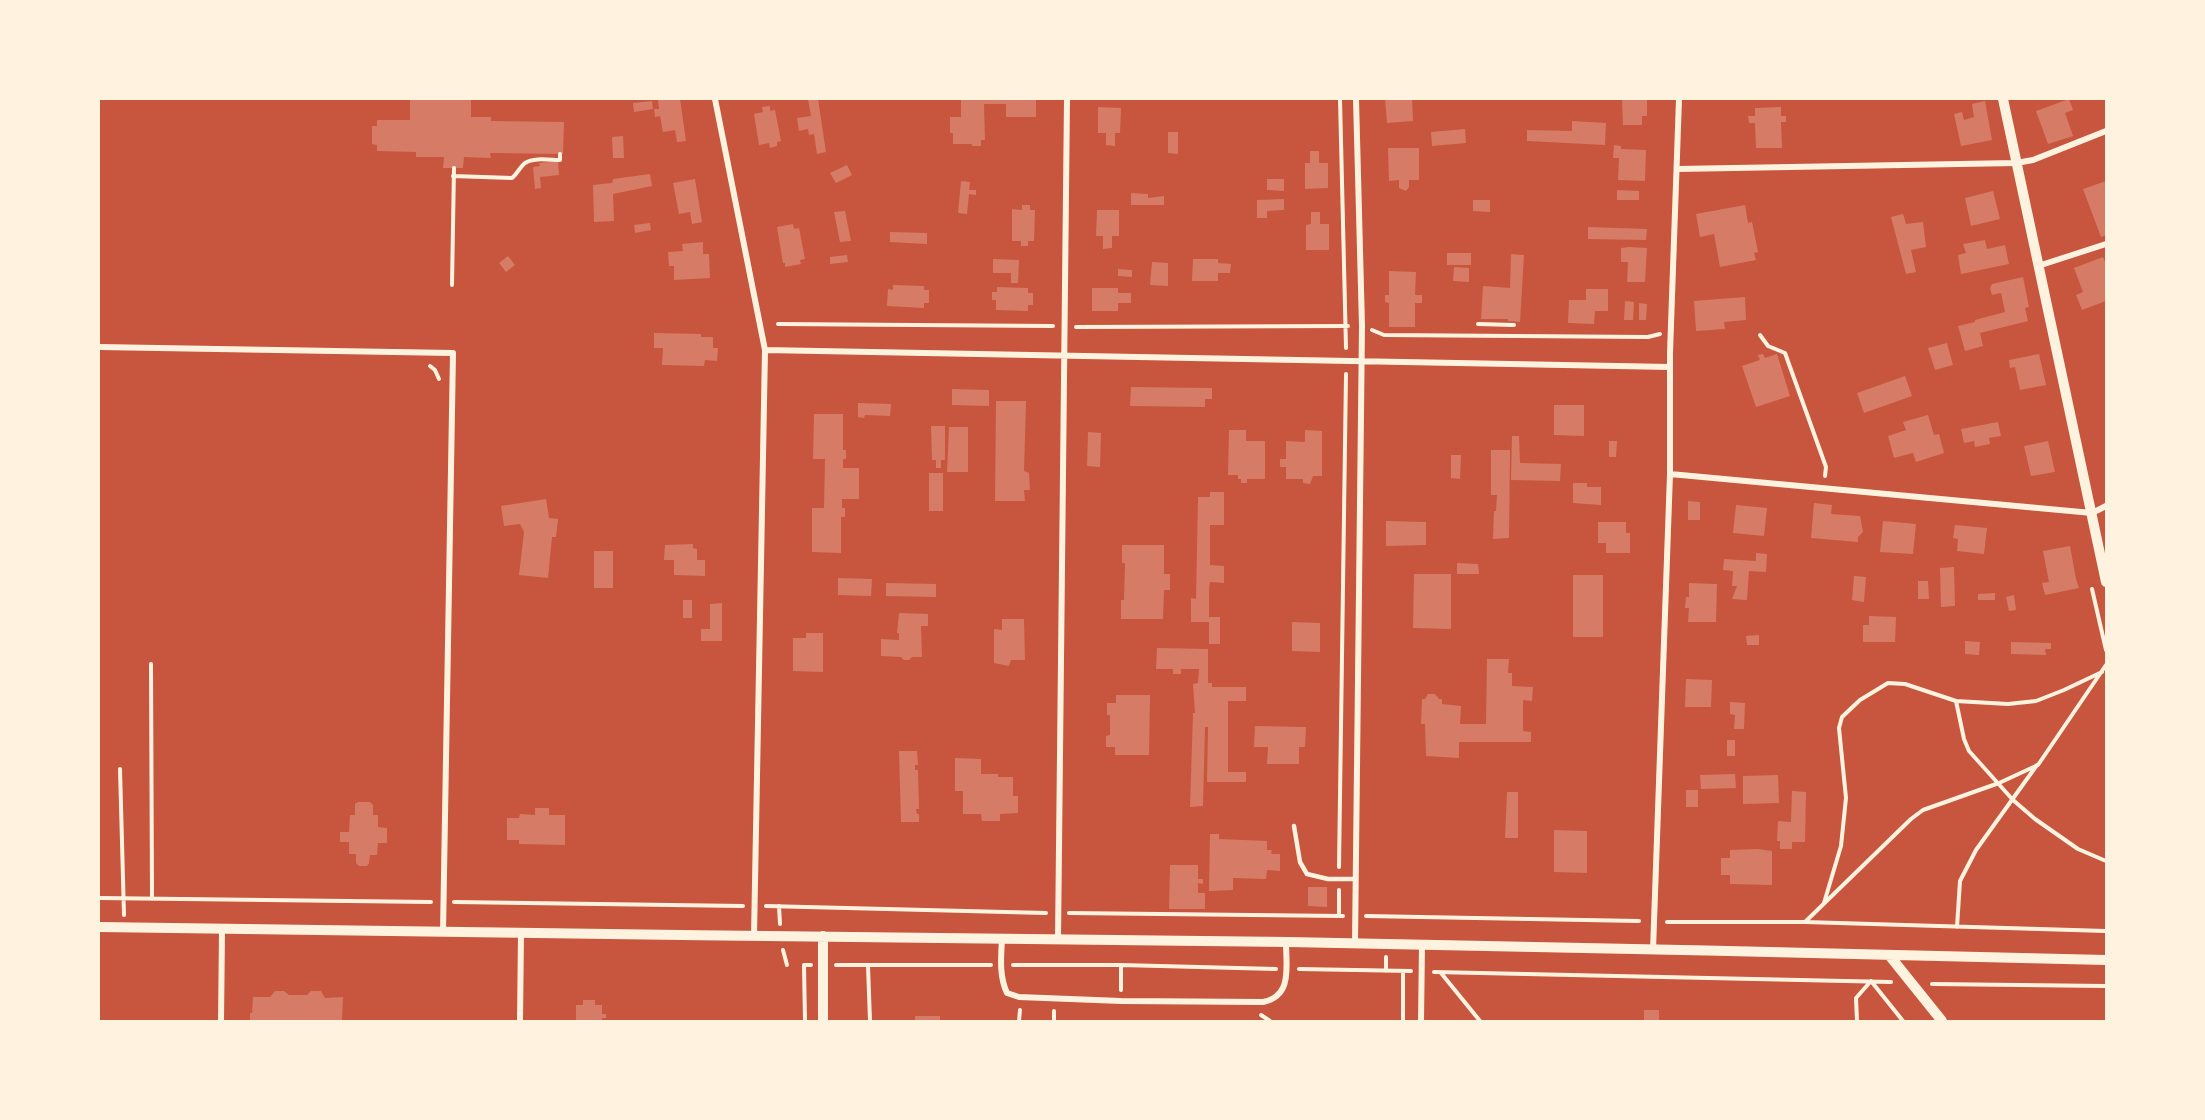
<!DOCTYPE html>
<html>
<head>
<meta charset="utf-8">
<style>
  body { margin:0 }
  #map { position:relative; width:2205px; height:1120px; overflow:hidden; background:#c8553d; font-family:"Public Sans",sans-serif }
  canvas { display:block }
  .frame { position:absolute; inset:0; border:100px solid #fff3e0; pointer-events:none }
</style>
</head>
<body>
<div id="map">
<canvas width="2205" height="1120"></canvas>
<div class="frame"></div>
</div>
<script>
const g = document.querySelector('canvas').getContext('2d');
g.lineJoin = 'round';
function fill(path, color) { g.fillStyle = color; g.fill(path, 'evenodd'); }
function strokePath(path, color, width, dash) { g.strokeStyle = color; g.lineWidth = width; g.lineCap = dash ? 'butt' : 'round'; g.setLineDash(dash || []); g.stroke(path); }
fill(new Path2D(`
  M410,99L471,100V117H491V121L564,122L563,154L490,153L491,158L464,157L463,168H443L444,157H416V152L377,151V145L372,144V126H377V120H410Z
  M667,99H680L686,141L677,142L675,130L663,132L660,116L655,117L654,109H659L658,100Z
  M808,99H818L826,152L817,154L814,134L809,135L808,129L799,131L797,118L811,116Z
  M961,99H1036V117H1006V104H984L985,140H981V146H972V144H953V133H950V117H961Z
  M1385,99H1412L1413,121L1387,123Z
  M1622,99H1647V116H1642V125H1623Z
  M2069,99L2073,110L2065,113L2073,136L2048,144L2036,111Z
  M652,101L653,109L634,112L633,103Z
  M1985,101L1992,140L1961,146L1954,114L1962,112L1964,120L1974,117L1972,104Z
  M770,106V111L775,110L781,141L777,142V146L770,148L769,143L759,145L754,114L763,112L762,107Z
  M1098,107L1121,108L1120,133H1115V146L1106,145V133H1098Z
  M1781,107V116H1786V122H1781L1782,148H1756L1755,123H1749L1748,116H1755V108Z
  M1572,121L1606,123L1605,145L1527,141V130L1572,131Z
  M1465,129L1466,143L1432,146L1431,132Z
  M1168,132H1178V154L1168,153Z
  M623,136L624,158H613L612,137Z
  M1614,145L1621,146V149L1646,150L1645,181L1618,180L1619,158H1613Z
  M1388,148H1419V180H1409V187L1406,191L1399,188V180L1389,181Z
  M1310,151H1319V163H1328V188L1305,189V163H1310Z
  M558,161L559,175L540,177L541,188L535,189L533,167L540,166L539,163Z
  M847,165L852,175L836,183L830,173Z
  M650,174L652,186L613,194L614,221L594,222L593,185L612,183L613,179Z
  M695,179L702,222L692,224L690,212L679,214L673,183Z
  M1267,179H1284V191L1267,190Z
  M961,181L970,182L969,190H976V195L969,194L967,214L958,213Z
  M2106,181V235L2101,237L2083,189Z
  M1617,190L1639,191V200H1617Z
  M1993,191L2000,219L1971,226L1965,198Z
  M1131,193L1148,194V198L1164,196V205H1131Z
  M1284,199V210L1267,211V218H1257V200Z
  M1473,200H1490V212L1473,211Z
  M1022,205H1030V210H1035L1034,241H1028V246H1021V241H1012V209L1022,210Z
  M1745,205L1748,223L1752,222L1758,252L1754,253L1756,260L1720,267L1714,234L1700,237L1696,214Z
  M1097,210H1119V236H1112V248L1103,249V236H1096Z
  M845,211L851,241L840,242L834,212Z
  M1311,212H1320V224H1329V250H1306V225L1311,224Z
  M1903,214L1906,224L1923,222L1926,247L1911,250L1916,272L1906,274L1891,217Z
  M650,223L651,230L635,233L634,225Z
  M793,224L794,229L799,228L805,259L800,260L801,264L785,267V263H783L777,227Z
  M1588,227L1647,229L1646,240L1588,239Z
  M890,232L927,233V244L890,242Z
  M1985,240L1987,249L2005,245L2009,264L1961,274L1958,255L1966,253L1963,244Z
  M703,242V254H709L710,278L674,280V266H669L668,252L683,251L682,244Z
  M1629,247L1647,248L1645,282H1627L1628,262H1621V248Z
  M1447,253H1471V265H1447Z
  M1511,254L1524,255L1520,322L1508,321V319H1481L1483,286L1510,288Z
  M847,255L848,262L830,264V257Z
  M508,256L515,265L506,272L499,263Z
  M2103,257L2106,264V301L2082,310L2076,295L2083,292L2074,268Z
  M993,259L1019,260L1018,283H1011V273H993Z
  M1193,259H1218V263L1231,264L1230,273H1218V281H1192Z
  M1152,262L1168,263V286L1150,285Z
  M1454,267L1469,268V282L1453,281Z
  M1118,269L1132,270V277L1118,276Z
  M1389,271L1416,272L1415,295H1422V303H1415V327H1389V303L1385,302V295H1389Z
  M2023,277L2029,307L2025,308L2028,321L1980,333L1983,346L1965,351L1958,326L1975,322V320L2005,312L2001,293L1992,295L1990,288L1992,284Z
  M893,285L924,286V290H929V303H924V308L887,306L888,289L893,290Z
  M997,287L1028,288V293H1033V305H1028V311L996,310V300H992V292H997Z
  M1092,288H1118V293H1131V303H1118V311H1092Z
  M1586,289H1608V311H1595L1594,324L1568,323L1569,300H1586Z
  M1745,297L1746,320L1724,322L1725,329L1696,331L1694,301Z
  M1625,301L1634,302L1633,320H1624Z
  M1639,303L1647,304L1646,320H1639Z
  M654,333L701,334V337H713V348H718L717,361L705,360L704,366L662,365L663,348H654Z
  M1947,343L1953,365L1935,370L1928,348Z
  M1763,354L1765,358L1777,354L1790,396L1756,407L1742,366L1760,360L1758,355Z
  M2039,354L2046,385L2020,390L2015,367L2010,368L2009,360Z
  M1905,376L1912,396L1864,413L1857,393Z
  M1131,387L1212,388V399H1205V407L1130,406Z
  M952,389L989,390V406L952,405Z
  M996,401H1026L1024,471L1029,473L1030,490H1024L1025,501H995Z
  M858,403L891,404L890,416L865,415L864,418L858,417Z
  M1554,405H1584V436L1554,435Z
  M814,414H843V450H846V459H843V468H859V499H842V508H845V517H841V553L812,552V508H824L825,459H813Z
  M1928,415L1934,435L1939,434L1944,453L1916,462L1913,453L1894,458L1888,436L1906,430L1903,422Z
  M1998,422L2001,436L1989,438L1990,444L1975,447L1974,441L1964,443L1961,429Z
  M931,426H945V460H941V468H936V460H932Z
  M949,427H968V472H947Z
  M1229,430H1246V441H1265V479H1247V483H1241V479H1238V475H1228Z
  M1305,430L1322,431V476H1313L1310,484L1303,483V479H1286V467H1280V459H1286V441L1305,442Z
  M1088,432L1101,433L1100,467L1087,466Z
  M1512,436H1519L1520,463L1561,464L1560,481L1511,480Z
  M1609,441H1617L1616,457H1609Z
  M2048,441L2055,472L2031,476L2024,446Z
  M1491,450H1510L1509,538L1493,539L1494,511H1496L1497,495H1491Z
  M1451,455H1461L1460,479L1451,478Z
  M929,473H943V511H929Z
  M1573,483H1587V487H1601V505L1573,503Z
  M1210,492H1224V525H1210V565L1224,566V583L1210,582L1209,589V617H1220V644H1209V622H1191V598L1196,599L1198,497H1210Z
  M546,499L549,518L558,519L556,537H552L548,578L519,575L524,532L520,524L504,526L501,506Z
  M1688,501L1700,502V520H1688Z
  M1814,503L1832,505L1831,514L1860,516L1863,532L1858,537V542L1811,538Z
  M1736,505L1767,508L1764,536L1733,533Z
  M1386,521L1426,522V545L1386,546Z
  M1883,521L1916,524L1913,554L1880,552Z
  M1598,522H1626V533H1630V553H1606V543H1598Z
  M1955,525L1987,528L1984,554L1957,551L1958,539L1953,538Z
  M693,544V548L697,549V560H705V576L674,575V560H664L665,545Z
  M1122,545H1164V574H1170V590H1164L1163,619H1121V600H1124L1125,563H1122Z
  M2070,546L2076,579L2079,588L2045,595L2042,583L2049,582L2043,551Z
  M594,551H613V588H594Z
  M1756,553L1767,554L1766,572L1749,571L1747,600L1732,599L1737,586H1732L1733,571L1723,570L1724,559L1756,561Z
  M1457,563L1478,564L1479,574H1457Z
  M1954,567L1955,606L1941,607L1940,568Z
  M1414,574H1451V629L1413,628Z
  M1573,575H1603V637H1573Z
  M1854,576L1866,577L1864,602L1852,600Z
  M838,578L872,579L871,596L838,595Z
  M1918,581H1928L1929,599H1918Z
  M886,583L936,584V597L886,596Z
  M1689,583L1717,584L1716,622H1688L1689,608H1685L1686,597H1689Z
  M1995,593V600H1978V594Z
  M2014,595L2016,610L2009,611L2006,597Z
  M683,600H692V618H683Z
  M722,603V641H701V629H710V604Z
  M899,613L928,614V626H921L922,657H912L909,660H904L901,657L881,656V639L899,640V633H897Z
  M1869,616L1896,617L1895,642H1863V625H1869Z
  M1002,619H1024L1025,660H1011L1009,666L994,663V629L1002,630Z
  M1292,622L1320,623V652L1292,651Z
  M806,633H823V672L793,671V638H806Z
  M1759,635V645H1747L1746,636Z
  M1965,641L1980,642L1979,655L1965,654Z
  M2011,642L2051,643V649H2045L2046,655L2011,654Z
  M1157,648L1208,649V683H1212V687H1246V701H1228V772H1246V782H1207L1208,727H1205L1203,806L1190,807L1193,713H1195L1193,684L1198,683L1199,669H1181V674H1173V669H1156Z
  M1487,659H1509L1508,673H1512V686L1533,687L1532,701L1523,700V731L1531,732V742H1459V758L1426,756L1425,724H1421L1422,699H1425L1428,694H1435L1439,699H1442V704L1461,706L1460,724H1486Z
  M1686,679L1712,680L1711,707H1685Z
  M1116,695H1150L1149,755H1115V747H1106V736L1110,735V715H1107V703H1116Z
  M1730,702L1745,703L1744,729H1734L1735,715L1730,714Z
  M1255,726L1306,727L1305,747H1299V764H1267L1268,747H1254Z
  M1727,740H1735V756H1727Z
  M899,751H917L918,765H915V770H918L919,809H916L917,814H919V822H901Z
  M955,758L981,759V774H998V777H1013V796H1018V813L1000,814V821H982L981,814H963V791H955Z
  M1735,774L1736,788L1701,789L1700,775Z
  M1778,775L1779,803L1743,804V776Z
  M1686,790H1698V807H1686Z
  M1792,791L1806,792L1805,842H1792V849H1780V841H1777L1778,821L1791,822Z
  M1507,792H1518V838H1505Z
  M358,802H370L373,805V815H378V827L387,828V843H378L377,855H370L369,863L367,866H359L356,863V854H349V842H340V832H349L350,815H355V804Z
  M535,808H549V815H565V845L519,844V840H507V818H519L520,814L535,815Z
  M1554,830L1587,831V873L1554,872Z
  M1210,834H1219V839L1267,841V850H1272L1271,854H1280V871L1267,870L1266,879L1233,878V890L1209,891Z
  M1758,849L1772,851V885L1730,884V875H1721V858H1730V850Z
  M1170,865H1198V879H1203V884L1198,883V893H1205V909H1169Z
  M1308,887H1327V907L1308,906Z
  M275,991H284L289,995H307L311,991H321L325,998L343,997L342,1021H250V1013H252L253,997H270Z
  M583,1000H595V1005H602V1014H606V1018H602V1021H576V1005H583Z
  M1644,1010H1659V1021H1644Z
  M915,1016H940V1021H915Z`), '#d67c66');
strokePath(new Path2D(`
  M1340,99L1346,348
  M453,176L512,178C517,174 520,167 525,163C534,157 550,160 560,160V154
  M452,285L454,168
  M778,324L1053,326
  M1478,324L1514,325
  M1076,327L1348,326
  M1372,330L1384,335L1648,337L1660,334
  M1760,335L1768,346L1785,353L1826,467L1825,476
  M430,366L435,370L439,379
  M2092,589L2106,650
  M151,664L152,899
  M1956,701L1964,739L1969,751L2013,800L2035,819L2078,849L2106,861
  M120,769L124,915
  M1339,867L1346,374
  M99,898L431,902
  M454,902L743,906
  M1824,903L1841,846L1846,798L1839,728L1842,717L1860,700L1888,683L1905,684L1956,701L2008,704L2036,701L2064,690L2102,672
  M766,906L1046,913
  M779,906L780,924
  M1069,913L1343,916
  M1339,916V890
  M1366,916L1639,921
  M1667,922H1805L2106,931
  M1805,922L1911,819L1923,810L1999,783L2038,765L2106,665
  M1957,927L1960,881L1976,850L2037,765
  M783,950L787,965
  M836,965H991
  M1013,965H1121V990
  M1121,965L1276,969
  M868,966L870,1021
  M1299,969L1411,971
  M1386,971V957
  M1403,971V1021
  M1434,972L1891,982
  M1441,973L1480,1021
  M1871,981L1903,1021
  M1932,984L2106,986
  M1054,1011V1021
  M1261,1015L1270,1021
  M805,1021L804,965H811
  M1019,1021L1020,1010
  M1857,1021L1856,998L1871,981`), '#fff3e0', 4);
strokePath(new Path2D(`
  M1294,826L1300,862L1307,874L1328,879H1356`), '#fff3e0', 4.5);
strokePath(new Path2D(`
  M715,99L765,350L754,936
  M1677,169L2016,163L2033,160L2106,131
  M2038,266L2106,244
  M99,347L453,353L443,932
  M765,350L1670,367
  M1670,474L2092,513L2106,506
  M1002,939C1001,957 999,976 1007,993L1019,997L1121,1001L1263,1002C1293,996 1286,966 1286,942
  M1058,940L1067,99
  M1355,943L1362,326L1356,99
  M1653,950L1670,474V353L1679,99
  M221,1021L222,931
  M520,1021L521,933
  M1421,1021L1422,945`), '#fff3e0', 6);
strokePath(new Path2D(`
  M2003,99L2106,582
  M99,927C496,935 892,936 1289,942C1561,946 1834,954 2106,960
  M1889,955L1942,1021
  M823,1021V936`), '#fff3e0', 10);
</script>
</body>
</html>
